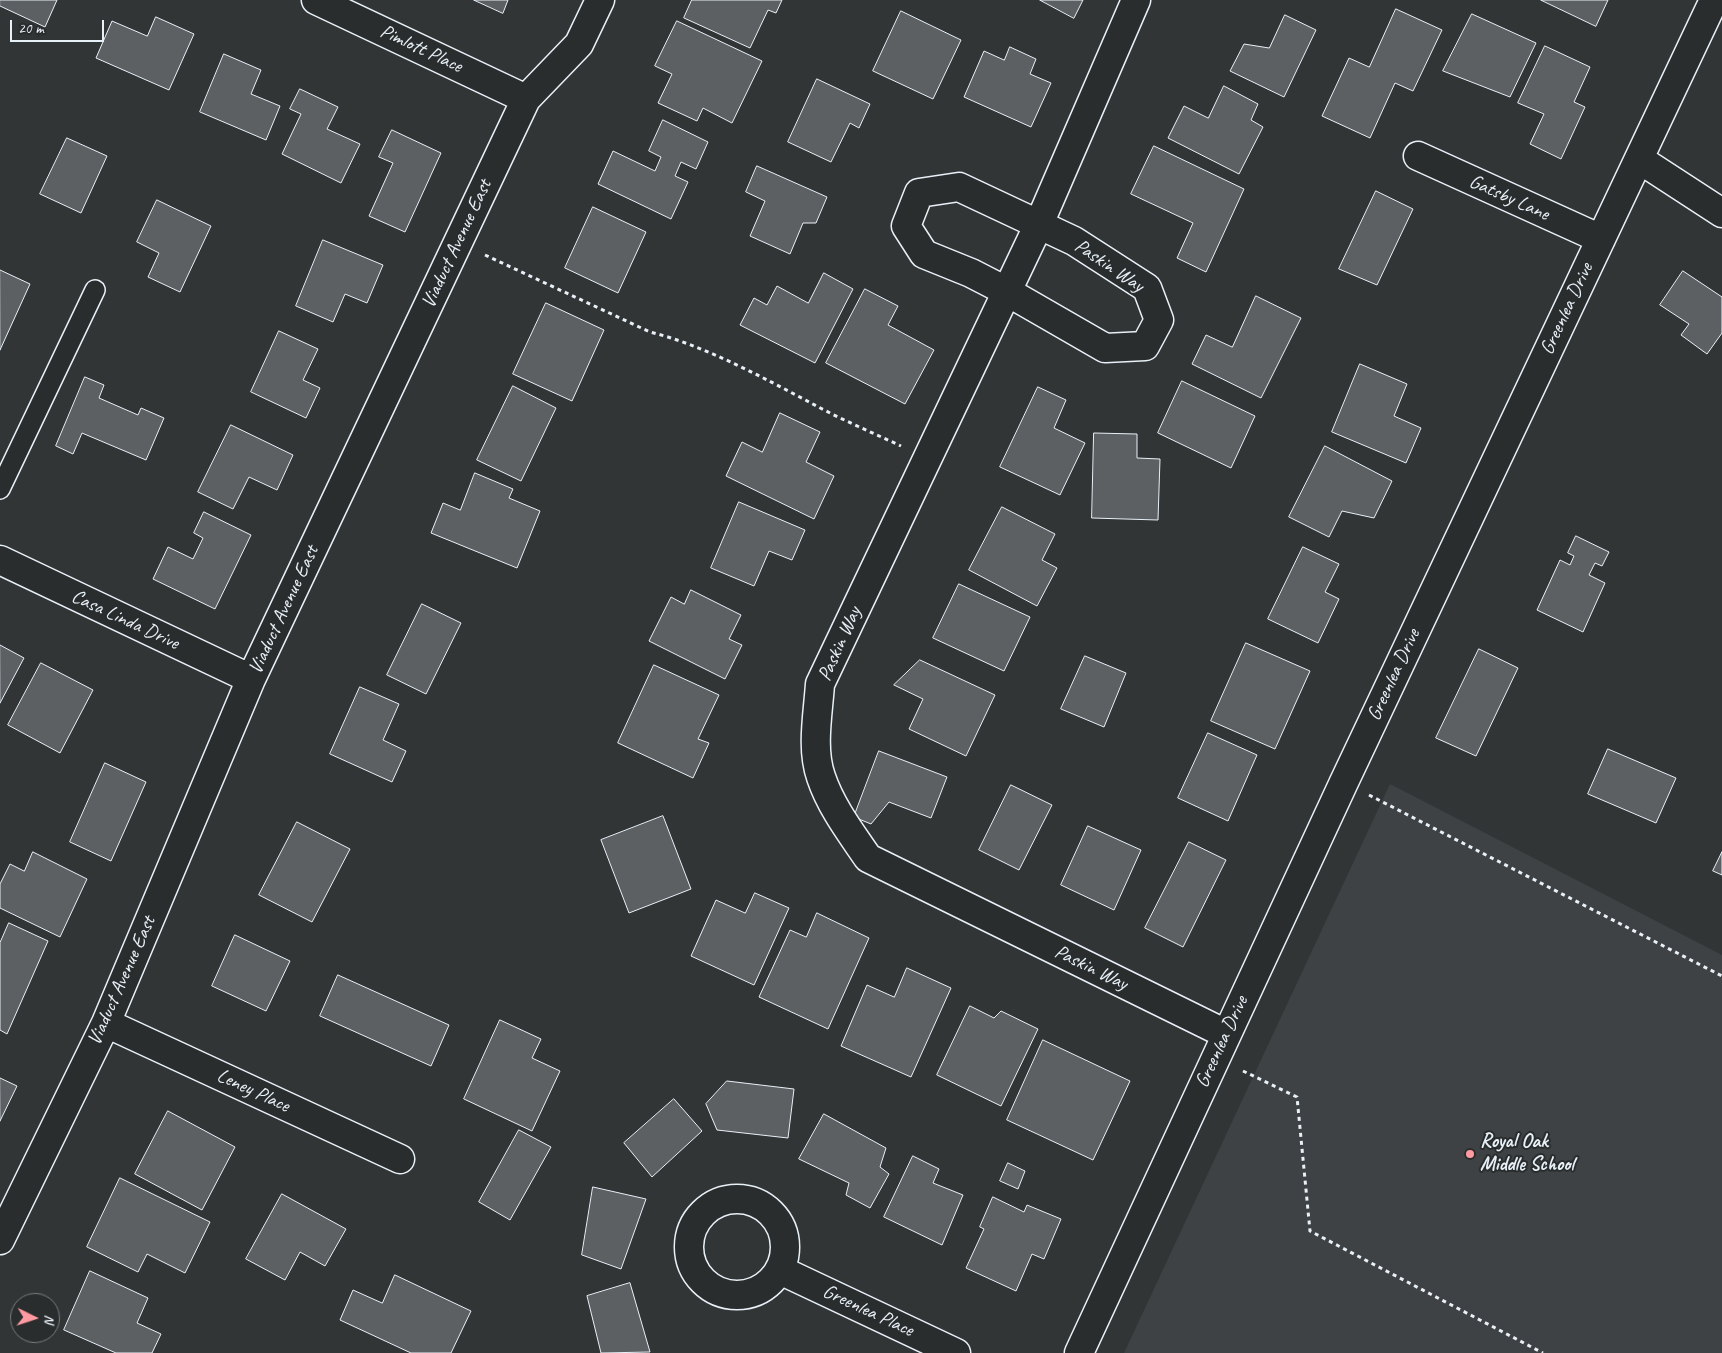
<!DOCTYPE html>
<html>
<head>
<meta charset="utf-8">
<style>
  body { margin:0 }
  #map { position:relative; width:1722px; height:1353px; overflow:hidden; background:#323536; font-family:Caveat,sans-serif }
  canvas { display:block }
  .north { position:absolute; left:10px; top:1293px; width:50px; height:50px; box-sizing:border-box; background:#2a2d2e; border:1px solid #767b7f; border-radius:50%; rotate:94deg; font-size:14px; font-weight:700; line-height:20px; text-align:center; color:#e8f1f8 }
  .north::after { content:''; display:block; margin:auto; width:18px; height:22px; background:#ff9aa2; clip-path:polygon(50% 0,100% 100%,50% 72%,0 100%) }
  .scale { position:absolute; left:10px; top:20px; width:94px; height:22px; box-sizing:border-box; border:2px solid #e8f1f8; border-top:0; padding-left:6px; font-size:15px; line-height:18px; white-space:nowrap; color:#e8f1f8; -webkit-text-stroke:4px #2a2d2e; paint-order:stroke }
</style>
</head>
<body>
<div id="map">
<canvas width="1722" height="1353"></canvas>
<div class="north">N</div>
<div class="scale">20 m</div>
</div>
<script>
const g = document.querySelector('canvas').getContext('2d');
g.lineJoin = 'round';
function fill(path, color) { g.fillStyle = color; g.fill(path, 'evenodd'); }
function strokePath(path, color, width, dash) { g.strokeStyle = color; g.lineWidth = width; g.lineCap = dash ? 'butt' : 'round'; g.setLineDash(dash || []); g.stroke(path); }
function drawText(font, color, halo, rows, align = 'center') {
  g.font = font + ' Caveat,sans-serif'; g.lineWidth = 4; g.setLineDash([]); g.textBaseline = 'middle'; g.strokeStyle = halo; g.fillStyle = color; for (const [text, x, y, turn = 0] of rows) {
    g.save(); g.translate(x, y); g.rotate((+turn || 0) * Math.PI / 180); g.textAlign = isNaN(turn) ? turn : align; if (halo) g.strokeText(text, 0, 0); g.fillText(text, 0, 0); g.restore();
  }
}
fill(new Path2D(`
  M1390,784L1722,955V1353H1124Z`), '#3f4244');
const building = new Path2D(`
  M0,0H57L45,27L0,6Z
  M474,0H508L503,13Z
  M692,0H782L776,13L768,10L750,48L684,18Z
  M1040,0H1083L1074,18Z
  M1541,0H1608L1596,26Z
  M1396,9L1442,30L1413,91L1395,83L1370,138L1322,116L1349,58L1369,67Z
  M901,11L961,40L933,99L873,71Z
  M1472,14L1536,43L1510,97L1443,71Z
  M1285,15L1316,30L1284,97L1230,71L1244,44L1269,48Z
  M156,17L194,34L169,90L96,58L112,21L147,36Z
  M677,21L762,61L732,123L703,108L697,121L658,103L672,74L655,66Z
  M1545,46L1590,67L1574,102L1585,107L1561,159L1530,144L1544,114L1518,103Z
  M1010,47L1036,59L1030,74L1051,83L1031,127L964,97L984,51L1004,60Z
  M224,54L261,70L251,94L280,106L266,140L200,112Z
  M817,79L870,104L859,128L850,123L831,162L788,142Z
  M1224,86L1258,104L1251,120L1263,127L1239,174L1168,138L1184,106L1208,118Z
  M300,89L338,107L327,129L360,144L341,183L282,154L301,114L290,109Z
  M663,120L708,142L696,169L681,162L675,176L688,182L671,219L598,184L613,151L655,171L661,157L649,151Z
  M392,130L441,153L405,232L369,216L393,163L379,157Z
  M67,138L107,156L81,213L40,194Z
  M1154,146L1244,189L1206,272L1177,258L1193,223L1131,194Z
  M757,166L827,197L816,223H803L790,254L750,236L765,201L746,192Z
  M1376,191L1413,209L1377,285L1339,269Z
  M157,200L211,226L180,292L148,277L159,253L137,242Z
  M593,207L646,232L618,293L565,268Z
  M323,240L383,265L367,303L345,294L333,322L296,306Z
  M0,270L30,284L0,350Z
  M1683,271L1722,297V333L1707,354L1681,335L1689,324L1660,305Z
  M824,273L853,289L815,363L740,325L754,298L767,305L777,286L808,303Z
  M865,289L898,306L888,325L934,350L905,404L826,363Z
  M1256,296L1301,318L1261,398L1192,364L1206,335L1232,347Z
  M546,303L604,330L572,401L513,374Z
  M279,331L318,349L303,380L320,388L306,418L251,392Z
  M1360,364L1407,384L1394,416L1421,428L1406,463L1332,432Z
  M85,377L104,385L99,398L138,415L141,408L164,418L146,460L82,433L73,454L56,446Z
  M1182,381L1255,416L1231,468L1158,433Z
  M513,386L556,408L521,481L477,460Z
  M1038,387L1066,400L1054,428L1085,443L1060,495L1000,467Z
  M780,413L820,432L806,462L834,476L814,519L726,476L742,442L762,452Z
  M231,425L293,455L277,490L249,477L233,509L198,492Z
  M1094,433L1137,434V458L1160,459L1158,520L1092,518Z
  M1325,446L1392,481L1374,518L1342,511L1329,537L1289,517Z
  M475,473L513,489L509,498L540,511L517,568L431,533L443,503L460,510Z
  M739,502L805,530L792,560L769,551L754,586L711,568Z
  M1002,507L1055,534L1042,560L1057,568L1037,606L969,570Z
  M204,512L251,535L215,609L153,579L168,547L193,559L203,538L194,533Z
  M1576,536L1609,552L1602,566L1595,563L1589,575L1605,583L1583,632L1537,610L1560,560L1570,565L1574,556L1568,553Z
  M1303,547L1339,564L1325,592L1339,599L1318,643L1268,619Z
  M959,584L1030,617L1004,671L933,638Z
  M691,590L741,615L729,639L742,645L725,679L649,641L671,597L684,604Z
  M422,604L461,623L426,694L387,675Z
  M1246,643L1310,671L1275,749L1211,721Z
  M0,645L24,658L0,703Z
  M1479,649L1518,668L1476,756L1436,738Z
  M1085,656L1126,673L1104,727L1061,709Z
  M920,660L995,695L966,756L909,729L923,699L894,685Z
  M41,663L93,690L60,753L8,725Z
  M654,665L719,695L698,739L709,743L693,778L618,743Z
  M360,687L399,704L383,740L406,751L392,782L330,754Z
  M1208,733L1257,755L1228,821L1178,798Z
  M1608,749L1676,778L1656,823L1588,794Z
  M879,751L947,777L931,818L889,802L871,824L854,817Z
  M105,763L146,782L111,861L70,842Z
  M1011,785L1052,805L1019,870L979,850Z
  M663,816L691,889L629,913L601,840Z
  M297,822L350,849L312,922L259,895Z
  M1088,826L1141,850L1114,910L1061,885Z
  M1189,842L1226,860L1183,947L1145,928Z
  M33,852L87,879L60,937L0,908V884L10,864L24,871Z
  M1722,852V875L1713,871Z
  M755,893L789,908L754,985L691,956L716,900L745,913Z
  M817,913L869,938L828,1029L759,997L790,930L806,937Z
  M9,923L48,941L7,1034L0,1030V943Z
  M235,935L290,961L266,1011L212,986Z
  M907,968L951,988L911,1077L841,1046L867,985L894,997Z
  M338,975L449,1025L431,1066L320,1016Z
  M970,1006L994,1018L1001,1011L1038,1029L1001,1106L937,1075Z
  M500,1020L541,1039L532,1058L560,1071L532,1131L464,1099Z
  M1043,1040L1130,1081L1093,1160L1007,1120Z
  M0,1078L17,1086L0,1121Z
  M727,1081L794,1089L788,1138L717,1130L706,1104Z
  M674,1099L702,1131L652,1177L624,1143Z
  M168,1111L235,1147L202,1210L135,1174Z
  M824,1114L886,1148L880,1167L889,1174L870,1208L846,1195L849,1183L799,1159Z
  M519,1130L551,1147L510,1220L479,1202Z
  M913,1156L939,1169L933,1183L963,1195L942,1245L884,1217Z
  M1008,1163L1025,1171L1018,1189L1000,1181Z
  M120,1178L210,1222L185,1273L147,1254L138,1272L87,1247Z
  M593,1187L646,1199L621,1269L582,1255Z
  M282,1194L346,1229L325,1266L300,1252L285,1280L246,1259Z
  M993,1197L1024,1212L1027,1205L1061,1219L1044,1259L1032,1254L1016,1291L966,1268L984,1229L980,1227Z
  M90,1271L148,1298L137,1323L161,1334L152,1353H116L64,1330Z
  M395,1275L471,1311L451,1353H411L340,1320L353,1290L382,1303Z
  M630,1283L650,1352L601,1353L587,1296Z`);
fill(building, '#5c6063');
strokePath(building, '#e8f1f8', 1);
const lane = new Path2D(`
  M0,489L95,290`);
const street = new Path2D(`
  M316,0L526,99
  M1136,0L1039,224L820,684C818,714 811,749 821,777C831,807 851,833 868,858L1226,1034
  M1418,156L1601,239
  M1639,159L1722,213
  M959,187L1074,241L1147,288L1159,320L1145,346L1105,348L1006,291L971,273L924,254L906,226L919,193Z
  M0,560L251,679
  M106,1023L400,1159
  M689 1247a48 48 0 1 1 96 0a48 48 0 1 1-96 0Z
  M0,1240L106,1023L251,679L526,99L579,44L600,0
  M780,1270L956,1353
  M1079,1353L1344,782L1714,0`);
strokePath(lane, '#e8f1f8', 22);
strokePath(street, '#e8f1f8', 31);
strokePath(new Path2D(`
  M485,255L650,332C703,345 762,377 811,403C840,419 871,432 901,446
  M1369,795L1722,976
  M1243,1071L1297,1097L1310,1231L1543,1353`), '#e8f1f8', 3, [4, 4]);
strokePath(lane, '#2a2d2e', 19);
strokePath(street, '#2a2d2e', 28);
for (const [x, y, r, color] of [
  [1470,1154,5,"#ff9aa2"]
]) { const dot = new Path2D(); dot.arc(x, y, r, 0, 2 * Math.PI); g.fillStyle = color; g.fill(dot); strokePath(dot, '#2a2d2e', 2); }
drawText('20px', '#e8f1f8', '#2a2d2e', [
  ["Pimlott Place",421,49,25],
  ["Gatsby Lane",1509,198,24],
  ["Viaduct Avenue East",457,244,-65],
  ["Paskin Way",1109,266,34],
  ["Greenlea Drive",1567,309,-65],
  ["Viaduct Avenue East",284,610,-65],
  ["Casa Linda Drive",125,620,25],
  ["Paskin Way",840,644,-66],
  ["Greenlea Drive",1394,675,-65],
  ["Paskin Way",1091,968,26],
  ["Viaduct Avenue East",122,981,-66],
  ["Greenlea Drive",1222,1042,-65],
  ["Leney Place",253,1091,25],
  ["Greenlea Place",868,1311,25]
]);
drawText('bold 20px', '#e8f1f8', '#2a2d2e', [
  ["Royal Oak",1480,1142],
  ["Middle School",1480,1165]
], 'left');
</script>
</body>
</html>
